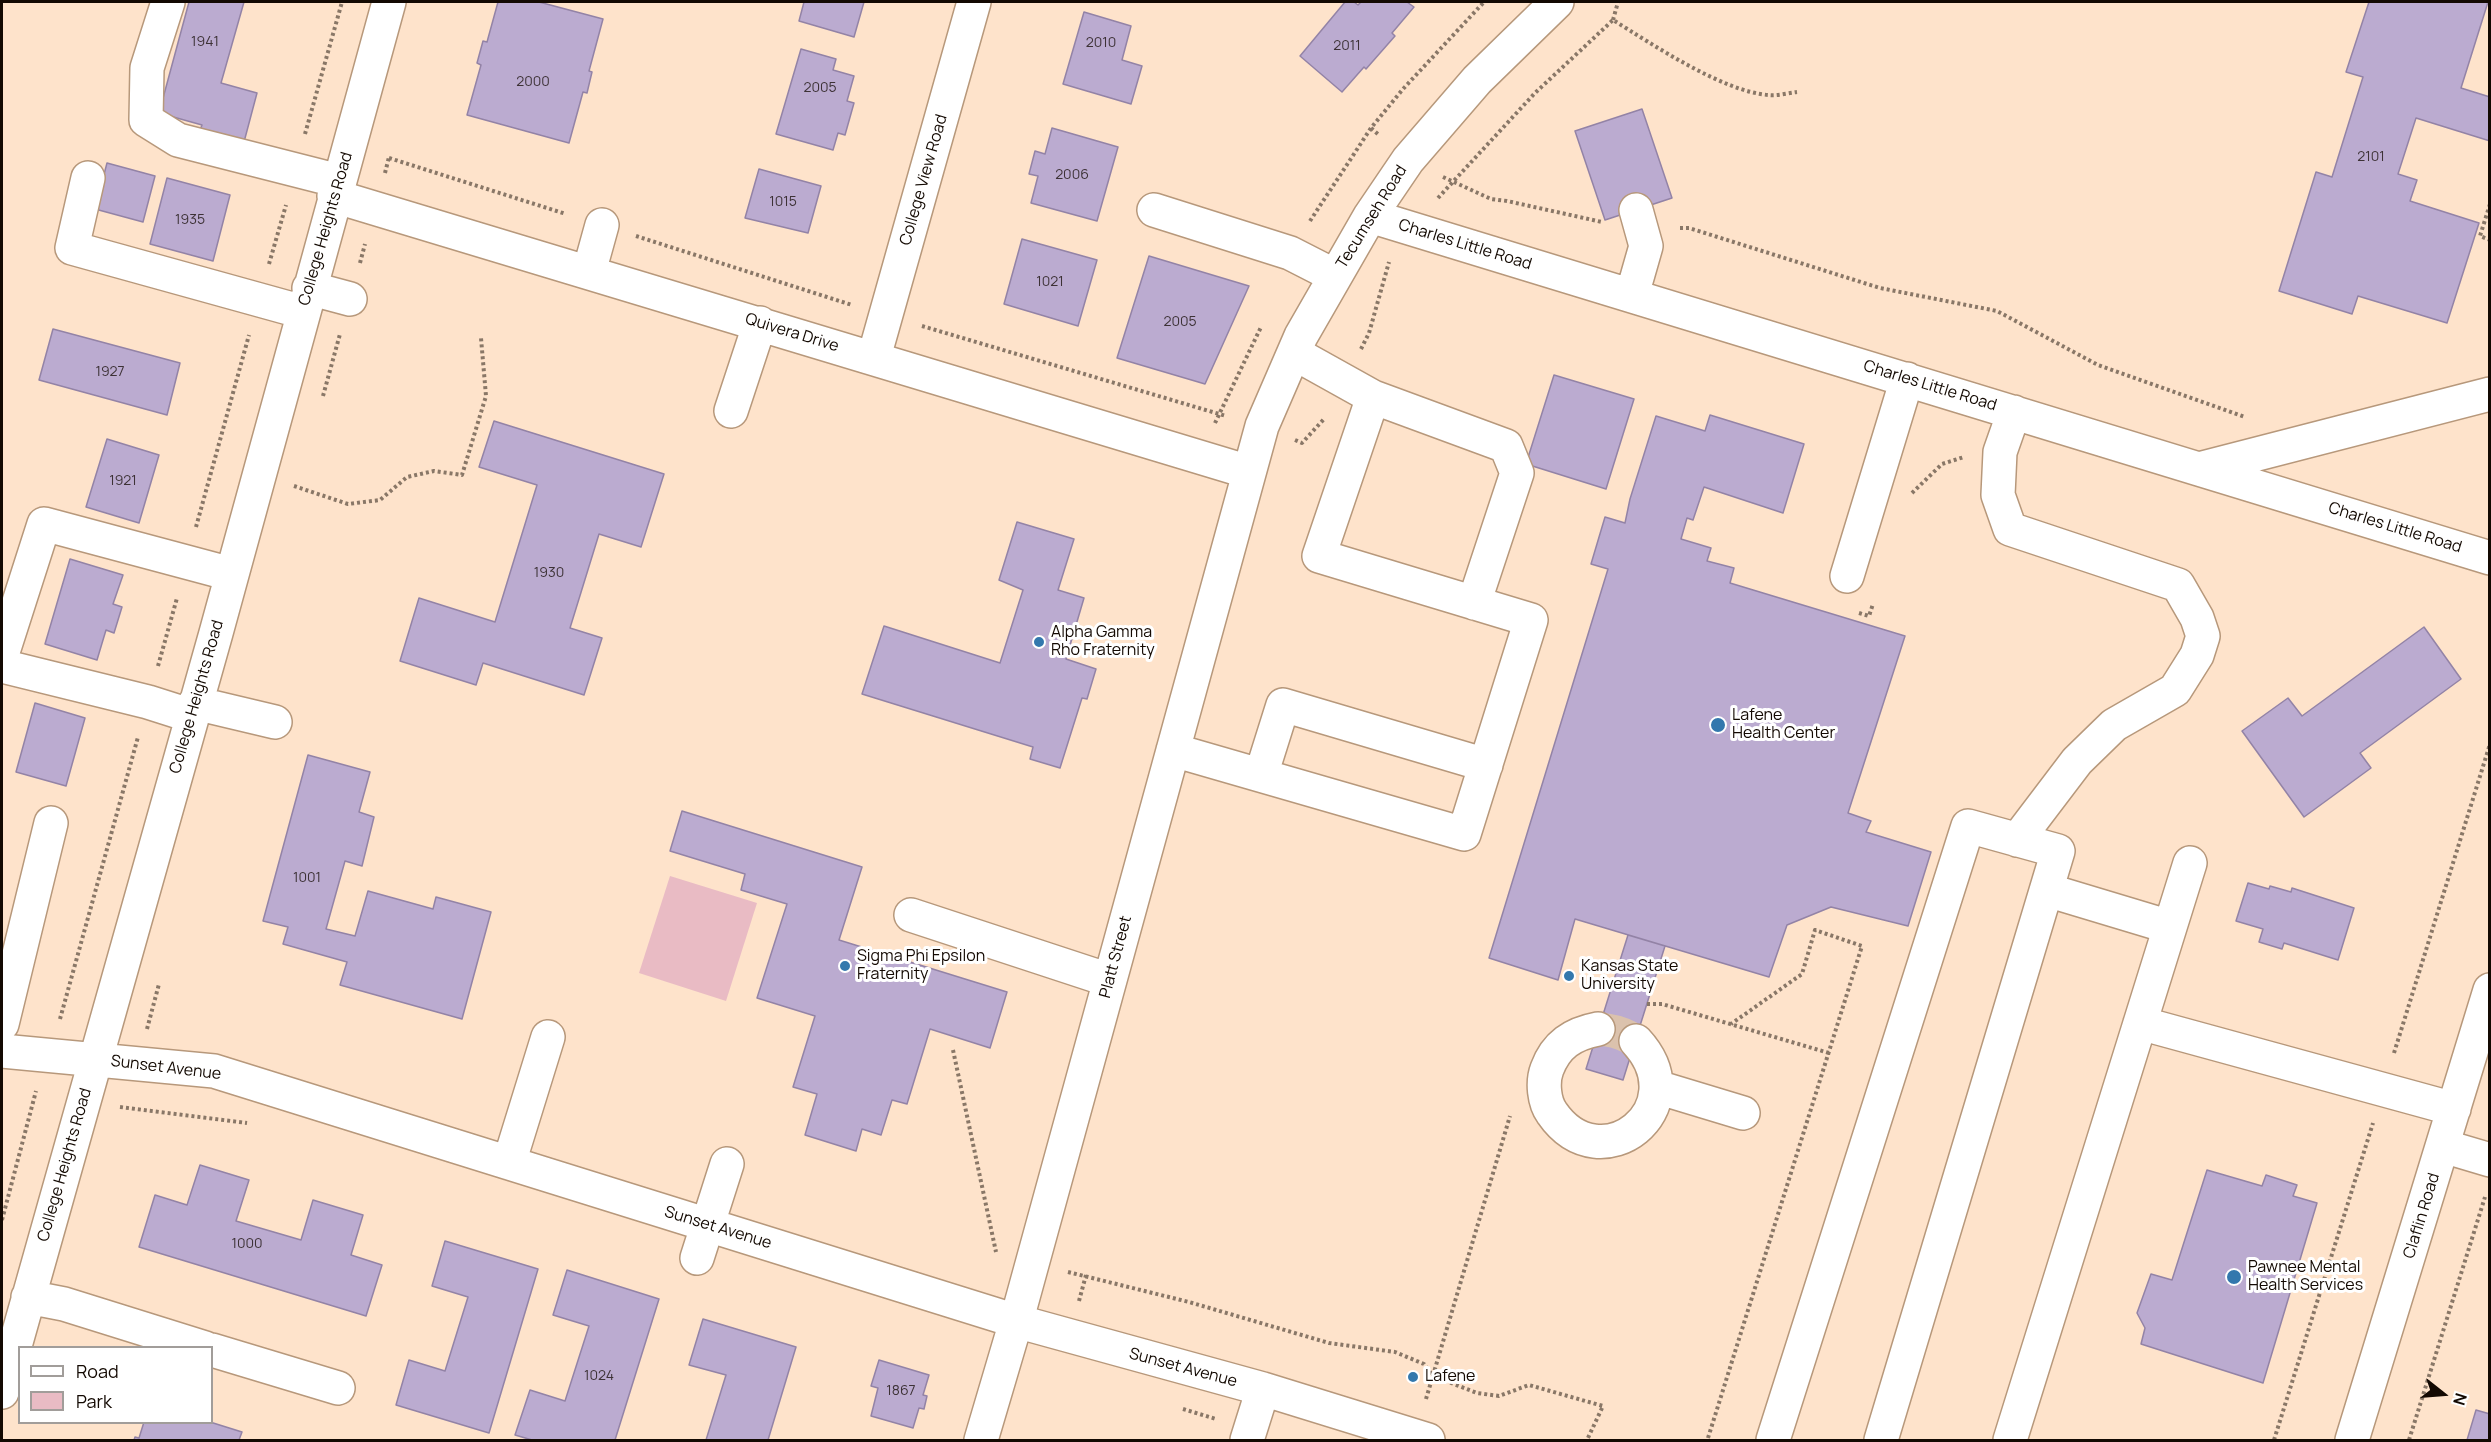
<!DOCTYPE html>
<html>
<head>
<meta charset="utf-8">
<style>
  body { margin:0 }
  #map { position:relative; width:2491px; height:1442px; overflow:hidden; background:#fee3cb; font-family:Manrope,sans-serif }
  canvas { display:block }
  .frame { position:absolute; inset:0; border:3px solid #130902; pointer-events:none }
  .legend { position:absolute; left:18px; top:1346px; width:195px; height:78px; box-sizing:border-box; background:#fff; border:2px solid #a19d9a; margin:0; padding:8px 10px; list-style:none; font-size:18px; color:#130902 }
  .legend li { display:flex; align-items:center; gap:12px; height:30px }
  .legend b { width:30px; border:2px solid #a19d9a }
  .north { position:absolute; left:2413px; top:1364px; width:60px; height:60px; -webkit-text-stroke:4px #fff; paint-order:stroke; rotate:107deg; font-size:16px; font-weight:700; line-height:24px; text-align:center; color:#130902 }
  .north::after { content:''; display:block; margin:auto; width:21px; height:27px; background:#130902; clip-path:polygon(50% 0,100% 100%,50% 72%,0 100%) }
</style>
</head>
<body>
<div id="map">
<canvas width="2491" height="1442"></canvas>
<div class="frame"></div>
<ul class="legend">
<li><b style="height:8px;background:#fff"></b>Road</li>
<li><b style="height:16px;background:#e9bbc4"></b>Park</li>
</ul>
<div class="north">N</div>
</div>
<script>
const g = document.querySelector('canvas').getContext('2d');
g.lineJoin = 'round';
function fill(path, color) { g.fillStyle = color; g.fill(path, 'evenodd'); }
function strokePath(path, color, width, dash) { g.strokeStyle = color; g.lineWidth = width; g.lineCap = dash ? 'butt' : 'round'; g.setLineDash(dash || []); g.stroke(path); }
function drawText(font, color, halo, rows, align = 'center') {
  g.font = font + ' Manrope,sans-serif'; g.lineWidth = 6; g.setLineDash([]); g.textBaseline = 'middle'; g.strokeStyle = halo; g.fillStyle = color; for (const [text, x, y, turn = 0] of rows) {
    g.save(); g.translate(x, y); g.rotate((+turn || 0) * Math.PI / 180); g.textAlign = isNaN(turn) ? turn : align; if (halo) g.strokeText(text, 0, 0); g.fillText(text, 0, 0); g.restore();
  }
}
fill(new Path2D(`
  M670,876L757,903L726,1001L639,973Z`), '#e9bbc4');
const building = new Path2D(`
  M189,2H244L221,83L257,93L244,142L200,130L202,125L159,113Z
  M498,2H539L603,19L589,71L592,72L587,93L583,92L569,143L467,115L481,65L477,63L483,41L487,42Z
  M804,2H864L854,37L799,21Z
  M1345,2H1354L1358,5L1361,2H1407L1414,7L1392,33L1395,36L1366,69L1364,67L1342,92L1300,56Z
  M2369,2H2488L2461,88L2490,97V141L2416,118L2398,174L2417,180L2410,201L2479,223L2447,323L2358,296L2352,314L2279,291L2316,172L2332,177L2363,77L2346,72Z
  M1084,12L1131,26L1122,60L1142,66L1131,104L1063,84Z
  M801,49L836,59L833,70L854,76L847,101L854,103L845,135L838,133L833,150L776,134Z
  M1642,109L1672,198L1605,220L1575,131Z
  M1052,128L1118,147L1097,221L1031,203L1038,176L1029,174L1035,151L1045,154Z
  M107,163L155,176L143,222L95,209Z
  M759,169L821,186L808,233L745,218Z
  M167,178L230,195L213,261L150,244Z
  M1022,239L1097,260L1078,326L1004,304Z
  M1149,256L1249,286L1205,384L1117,358Z
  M53,329L180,363L167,415L39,380Z
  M1554,375L1634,399L1606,489L1526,464Z
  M1710,415L1804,444L1783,513L1704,487L1693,520L1687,518L1681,539L1711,548L1707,561L1734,568L1730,583L1905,636L1848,813L1871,821L1866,832L1931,852L1908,926L1831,907L1787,925L1769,977L1575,919L1558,980L1489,958L1608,569L1591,564L1605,517L1625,523L1630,499L1656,416L1705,431Z
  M494,421L664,474L641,547L599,534L570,628L602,638L584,695L483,663L476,685L400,661L419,598L495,622L537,485L479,467Z
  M107,439L159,455L139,523L86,507Z
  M1017,522L1074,539L1058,590L1084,598L1066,659L1096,669L1087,699L1082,698L1060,768L1030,759L1033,747L862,694L884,626L1000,663L1023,590L999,580Z
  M70,559L123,575L113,604L122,607L114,633L106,630L97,660L45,644Z
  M2424,627L2461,679L2360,753L2371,768L2304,817L2242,731L2288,698L2302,716Z
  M35,703L85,718L66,786L16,772Z
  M308,755L370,772L359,812L374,817L362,866L345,861L326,929L355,936L368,891L433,909L436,897L491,912L462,1019L340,985L347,962L283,944L288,927L263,921Z
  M682,811L862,867L839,940L1007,992L990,1048L930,1029L907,1104L892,1100L881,1135L862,1129L856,1151L805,1135L817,1094L793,1087L815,1016L757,998L787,904L741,890L745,874L670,851Z
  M2248,883L2269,889L2270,886L2291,892L2292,888L2354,908L2338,960L2284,943L2282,949L2259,942L2263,929L2236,921Z
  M1628,935L1665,946L1623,1080L1586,1069Z
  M200,1165L249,1180L236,1221L301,1240L313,1200L363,1215L351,1255L382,1265L366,1316L139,1247L155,1195L187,1205Z
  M2207,1170L2262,1186L2266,1175L2297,1185L2293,1196L2317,1203L2263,1383L2141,1344L2145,1328L2137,1313L2151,1274L2172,1280Z
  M445,1241L538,1269L489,1433L396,1405L409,1360L445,1371L468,1297L432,1286Z
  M567,1270L659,1299L615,1440H532L515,1435L530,1390L565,1401L589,1326L553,1315Z
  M703,1319L796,1347L768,1440H706L726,1375L689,1365Z
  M879,1360L929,1375L923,1395L927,1396L924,1409L919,1408L913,1428L871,1416L878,1388L871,1386Z
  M2476,1410L2490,1414V1440H2467Z
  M144,1422H210L242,1432L239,1440H134L135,1437L139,1438Z`);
fill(building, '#bbabd0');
strokePath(building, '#9383a6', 1.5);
strokePath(new Path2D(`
  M1598,1029C1613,1030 1623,1033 1636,1041`), '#dbc2ad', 33, [33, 16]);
const minor = new Path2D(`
  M168,2L147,68L146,120L178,140L339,181
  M88,178L72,248L303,312
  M334,196L1249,472
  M1154,210L1290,253L1335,276
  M1370,216L2490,558
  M589,272L602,225
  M309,288L350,299
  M1632,295L1646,246L1636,210
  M1294,353L1373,397L1506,446L1517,473L1474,603
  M874,357L974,2
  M731,411L760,323
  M2014,412L2000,452L1998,495L2010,529L2178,585L2197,618L2203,636L2197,655L2175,690L2114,725L2077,761L2017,840
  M2199,469L2490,394
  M1847,576L1907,379
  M2,655L44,524L231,574
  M2,666L148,702L192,716
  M195,703L275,722
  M1173,750L1464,834L1531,620L1319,556L1373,397
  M1261,775L1283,705L1486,765
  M2047,890L2170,927
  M911,915L1109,980
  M2140,1023L2454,1109
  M2,1024L51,823
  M1598,1029C1572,1034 1556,1045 1547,1069C1542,1082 1544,1102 1552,1113C1601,1184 1698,1108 1636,1041
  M2,1051L214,1071L1016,1321L1263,1389L1428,1440
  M1657,1087L1743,1113
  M2443,1146L2490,1160
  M509,1163L548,1037
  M697,1258L727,1164
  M28,1297L64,1304L205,1348
  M212,1350L338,1388
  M2,1392L216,633L389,2
  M981,1440L1020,1308L1262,426L1301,336L1370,216L1408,160L1477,80L1557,2
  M1247,1440L1263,1389
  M1773,1440L1968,826L2058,851L1881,1440
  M2010,1440L2190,863
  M2352,1440L2490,990`);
strokePath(minor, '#b7987b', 36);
strokePath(new Path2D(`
  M1613,20L1618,2
  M1371,128L1379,135
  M305,134L342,2
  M389,158L566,214
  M385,173L389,157
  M1443,177L1491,199L1507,201L1602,222
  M1438,198L1535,93L1613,20C1652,44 1723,92 1769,95C1777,96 1788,93 1797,92
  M2490,204L2480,236L2490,240
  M1310,221L1371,128L1403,89L1484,2
  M1680,228H1689L1880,288L1997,311L2098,365L2245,417
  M636,236L852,305
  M360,263L365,244
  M269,264L286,205
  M922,326L1226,416
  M1361,349L1369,333L1389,262
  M323,396L340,334
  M1215,423L1261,327
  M1295,440L1302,443L1324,419
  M294,486L348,504L380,500L407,477L434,471L462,475L486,396L481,338
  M1912,493L1942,464L1964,457
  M196,527L249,335
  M1859,613L1869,616L1873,604
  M158,666L177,598
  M1647,1004H1662L1829,1053
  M60,1019L138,737
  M147,1029L159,984
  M953,1050L996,1252
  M2394,1053L2490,744
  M120,1107L247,1123
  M2,1220L36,1091
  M1068,1272L1189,1302L1329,1343L1395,1352L1424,1364L1433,1376L1477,1393L1499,1396L1529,1385L1603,1406L1587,1440
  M1079,1301L1086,1275
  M1426,1399L1510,1116
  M1183,1409L1216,1419
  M1708,1438L1862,946L1815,930L1802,974L1731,1024
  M2274,1440L2373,1123
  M2409,1440L2485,1197`), '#897767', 4, [3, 3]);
strokePath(minor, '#fff', 33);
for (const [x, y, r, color] of [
  [1039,642,6,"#3378ad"],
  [1718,725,8,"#3378ad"],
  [845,966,6,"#3378ad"],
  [1569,976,6,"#3378ad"],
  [2234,1277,8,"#3378ad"],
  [1413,1377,6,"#3378ad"]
]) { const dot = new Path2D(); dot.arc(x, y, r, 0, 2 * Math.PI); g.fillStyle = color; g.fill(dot); strokePath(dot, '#fff', 2); }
drawText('14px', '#3d3236', null, [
  ["1941",205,42],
  ["2010",1101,43],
  ["2011",1347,46],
  ["2000",533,82],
  ["2005",820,88],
  ["2101",2371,157],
  ["2006",1072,175],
  ["1015",783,202],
  ["1935",190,220],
  ["1021",1050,282],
  ["2005",1180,322],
  ["1927",110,372],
  ["1921",123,481],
  ["1930",549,573],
  ["1001",307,878],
  ["1000",247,1244],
  ["1024",599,1376],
  ["1867",901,1391]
]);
drawText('16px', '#130902', '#fff', [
  ["College View Road",924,180,-74],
  ["Tecumseh Road",1372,217,-58],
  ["College Heights Road",326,229,-74],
  ["Charles Little Road",1465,245,17],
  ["Quivera Drive",792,333,17],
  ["Charles Little Road",1930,386,17],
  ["Charles Little Road",2395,528,17],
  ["College Heights Road",197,697,-74],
  ["Platt Street",1116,957,-75],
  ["Sunset Avenue",166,1068,7],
  ["College Heights Road",65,1165,-74],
  ["Claflin Road",2422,1216,-73],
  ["Sunset Avenue",718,1228,17],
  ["Sunset Avenue",1183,1368,15]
]);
drawText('16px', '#130902', '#fff', [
  ["Alpha Gamma",1051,633],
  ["Rho Fraternity",1051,651],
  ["Lafene",1732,716],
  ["Health Center",1732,734],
  ["Sigma Phi Epsilon",857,957],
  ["Fraternity",857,975],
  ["Kansas State",1581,967],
  ["University",1581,985],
  ["Pawnee Mental",2248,1268],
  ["Health Services",2248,1286],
  ["Lafene",1425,1377]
], 'left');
</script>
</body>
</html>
